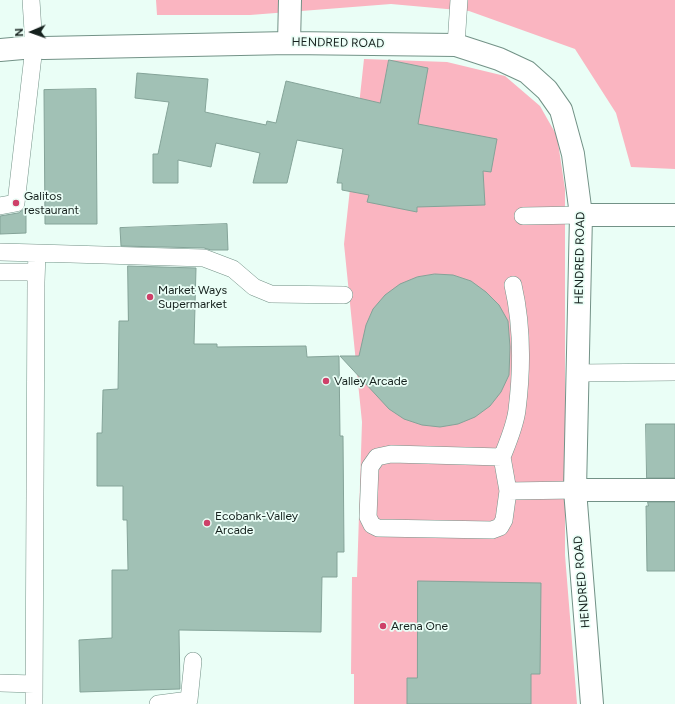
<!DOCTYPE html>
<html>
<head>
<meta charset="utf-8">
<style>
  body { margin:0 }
  #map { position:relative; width:675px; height:704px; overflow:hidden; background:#eafef6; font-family:Figtree,sans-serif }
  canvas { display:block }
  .north { position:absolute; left:12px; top:12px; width:40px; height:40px; -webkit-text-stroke:3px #eafef6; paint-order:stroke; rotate:268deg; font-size:11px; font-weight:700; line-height:16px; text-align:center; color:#15211d }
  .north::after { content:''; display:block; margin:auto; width:14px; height:18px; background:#15211d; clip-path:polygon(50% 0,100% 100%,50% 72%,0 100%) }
</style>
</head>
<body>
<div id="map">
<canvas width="675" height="704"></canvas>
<div class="north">N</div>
</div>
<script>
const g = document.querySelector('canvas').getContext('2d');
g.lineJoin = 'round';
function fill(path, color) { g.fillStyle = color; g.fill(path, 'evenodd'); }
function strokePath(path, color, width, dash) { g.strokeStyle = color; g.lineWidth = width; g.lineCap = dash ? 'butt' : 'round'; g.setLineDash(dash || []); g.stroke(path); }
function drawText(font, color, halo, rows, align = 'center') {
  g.font = font + ' Figtree,sans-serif'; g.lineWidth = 3.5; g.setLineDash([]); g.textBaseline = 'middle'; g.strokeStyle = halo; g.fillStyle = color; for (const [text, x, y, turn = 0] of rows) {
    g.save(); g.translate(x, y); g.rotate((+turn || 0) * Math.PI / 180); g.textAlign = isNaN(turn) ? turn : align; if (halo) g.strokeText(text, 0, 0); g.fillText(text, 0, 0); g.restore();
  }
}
fill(new Path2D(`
  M156,0H675V169L631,167L616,113L575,49L469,11L391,4L250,15H157Z
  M364,59L447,62L505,76L540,106L557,136L565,189V555L577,704H354V674H351L352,577H357L362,422L344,244Z`), '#fab5c1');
const building = new Path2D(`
  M389,60L428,68L418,124L497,139L491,172L483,171L485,205L417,207V212L367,202L369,195L342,190V183H337L343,149L297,140L287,183H253L260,153L216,143L211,167L178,160V183H153V154H158L169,102L135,98L137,73L208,79L205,112L266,125L267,121L276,123L286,81L380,103Z
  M96,89L97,224H45L44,90Z
  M23,210H26V233L0,234V216L18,213Z
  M227,224L228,250H211L204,248L121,246L120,228Z
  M128,266L196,268L194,344H217V347L306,346L307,357L339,356L340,436H343L344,552H337V577H322L321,632L179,630L180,689L80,692L79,640L112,638V570H128L127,520H123V486H97V433H102L103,390L118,389L119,321H128Z
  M435,274L453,275L471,281L486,292L499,305L508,321L510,347L509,375L501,392L490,406L475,417L458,424L440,427L422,425L404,419L389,409L340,356H359L366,325L373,309L385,295L400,284L417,277Z
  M646,424H675V478H647Z
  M648,502H675V571H647L646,506H648Z
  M418,581L541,583L540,674H531V704H407V678H417Z`);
fill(building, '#a1c1b5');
strokePath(building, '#84a398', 1);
const service = new Path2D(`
  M456,45L459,0
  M0,206L16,203L34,47L31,0
  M523,216L581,215
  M0,252L37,253L36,282L34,704
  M37,253L204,258L233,269L254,287L271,294L344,295
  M0,272H36
  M577,373L675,372
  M502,457C508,442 515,426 517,410C522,370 522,324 513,285
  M508,491L504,520L500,527L492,530L378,528L372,525L368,517L370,467L377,457L391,454L502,457L508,491L575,490
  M0,683L34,684
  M158,704L189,700L193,661`);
const minor = new Path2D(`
  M289,43L290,0
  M0,50L34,47L44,48L289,43L456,45L499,59L527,72L547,90L561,110L573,154L581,215L575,490L592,704
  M581,215H675
  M575,490H675`);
strokePath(service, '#739287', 18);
strokePath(minor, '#739287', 24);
strokePath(service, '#fff', 17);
strokePath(minor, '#fff', 22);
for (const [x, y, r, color] of [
  [16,203,4,"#ce4069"],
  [150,297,4,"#ce4069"],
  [326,381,4,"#ce4069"],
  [207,523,4,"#ce4069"],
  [383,626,4,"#ce4069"]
]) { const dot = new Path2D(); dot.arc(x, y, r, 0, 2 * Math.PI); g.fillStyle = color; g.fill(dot); strokePath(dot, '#eafef6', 1.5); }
drawText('12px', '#15211d', '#eafef6', [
  ["HENDRED ROAD",338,43,1],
  ["HENDRED ROAD",580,258,-89],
  ["HENDRED ROAD",582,582,-95]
]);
drawText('12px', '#15211d', '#eafef6', [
  ["Galitos",24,196],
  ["restaurant",24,210],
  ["Market Ways",158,290],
  ["Supermarket",158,304],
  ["Valley Arcade",334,381],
  ["Ecobank-Valley",215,516],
  ["Arcade",215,530],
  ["Arena One",391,626]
], 'left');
</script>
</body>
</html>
